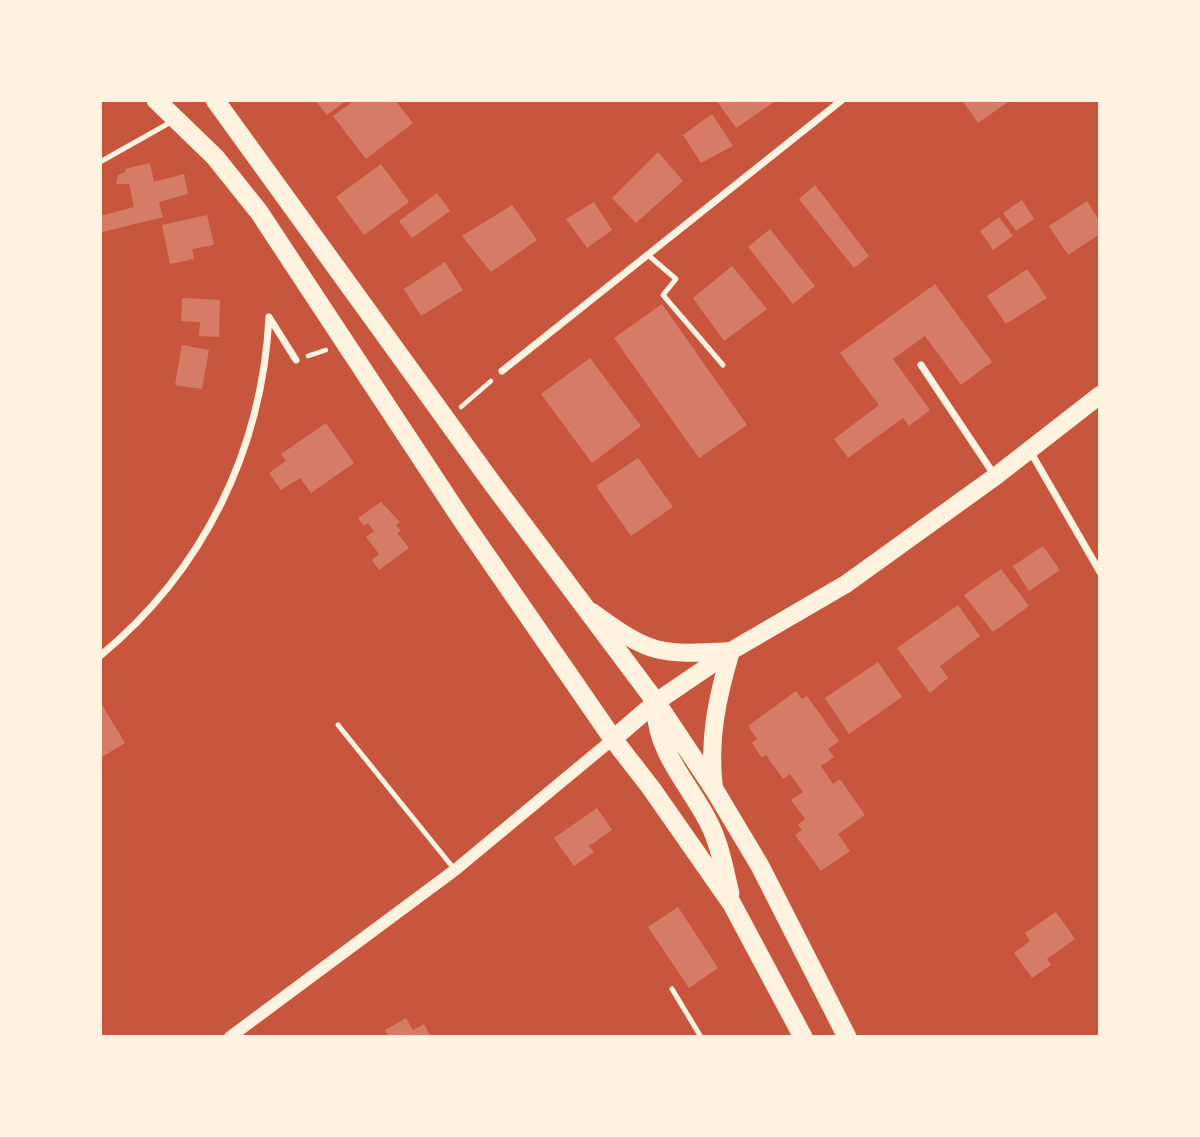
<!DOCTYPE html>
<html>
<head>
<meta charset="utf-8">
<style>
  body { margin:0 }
  #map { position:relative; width:1200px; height:1137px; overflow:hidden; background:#c8553d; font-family:"Fira Sans",sans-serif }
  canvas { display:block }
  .frame { position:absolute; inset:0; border:102px solid #fff3e0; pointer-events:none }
</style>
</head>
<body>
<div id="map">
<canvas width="1200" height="1137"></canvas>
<div class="frame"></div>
</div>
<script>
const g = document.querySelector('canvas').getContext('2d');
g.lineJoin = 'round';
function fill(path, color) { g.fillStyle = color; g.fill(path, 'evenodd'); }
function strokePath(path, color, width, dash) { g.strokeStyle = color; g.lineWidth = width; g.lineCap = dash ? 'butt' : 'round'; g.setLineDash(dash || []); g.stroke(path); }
fill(new Path2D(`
  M315,100H347L327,115Z
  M355,100H395L413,123L366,159L333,116Z
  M716,100H777L736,128Z
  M962,100H1011L978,123Z
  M712,114L733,146L701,163L683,135Z
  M658,152L683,181L636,223L612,198Z
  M150,163L154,182L184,174L188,194L159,202L163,217L102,232L100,216L134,207L129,184H116L118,175L126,172L125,169Z
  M381,164L409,202L364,235L336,197Z
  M815,185L869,256L854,268L799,199Z
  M437,193L450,211L412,238L399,221Z
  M1022,200L1034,219L1016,231L1003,213Z
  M1087,201L1100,222V234L1068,255L1049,226Z
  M594,202L612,230L587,248L566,219Z
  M512,205L537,240L491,272L462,236Z
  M207,215L214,245L192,249L194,259L170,264L162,225Z
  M999,217L1013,236L993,250L980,231Z
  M770,229L815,286L793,304L748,247Z
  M445,262L463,290L421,316L404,289Z
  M732,266L767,309L724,341L693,298Z
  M1027,269L1047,298L1006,324L987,296Z
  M935,284L992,362L961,385L925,336L893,359L930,410L909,426L903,418L848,458L834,439L879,405L840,353Z
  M182,298L220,300L219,337L199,336L200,322L181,321Z
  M662,304L747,425L699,458L614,338Z
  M182,345L209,350L202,389L175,385Z
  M590,358L641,426L592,463L541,394Z
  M326,423L354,463L311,493L300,478L281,490L269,473L286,461L281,454Z
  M638,458L673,507L631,536L596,486Z
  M381,502L400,522L396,525L401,531L397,533L409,548L379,570L372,560L379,554L366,537L374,531L368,523L364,526L358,518Z
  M1043,546L1060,570L1029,591L1013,566Z
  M1001,569L1029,606L993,632L964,595Z
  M958,605L980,636L940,666L948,678L930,693L897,648Z
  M878,662L902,697L849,734L825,698Z
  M796,691L802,699L807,696L839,741L828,749L834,757L821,766L833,784L840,779L865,815L838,834L850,851L821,871L795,835L802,830L798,825L805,819L791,800L803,792L790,774L783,779L766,755L762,758L752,743L757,739L748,726Z
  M101,703L125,743L100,758V704Z
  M597,808L612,830L589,846L594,852L574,866L554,838Z
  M678,907L718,968L689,988L648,927Z
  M1056,912L1075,939L1047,959L1051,965L1032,978L1014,953L1030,941L1025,933Z
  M406,1018L413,1030L424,1024L431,1037H389L385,1030Z`), '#d67c66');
strokePath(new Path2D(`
  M308,356L326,350
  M461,407L491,381`), '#fff3e0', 4.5);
strokePath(new Path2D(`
  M100,162L171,122
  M648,255L676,279L663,295L723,365
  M338,725L455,870
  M672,989L701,1037`), '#fff3e0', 5);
strokePath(new Path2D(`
  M921,365L995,476
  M502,371L842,100
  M1030,451L1100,572
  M100,656C203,571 262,451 269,317L296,360`), '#fff3e0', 7);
strokePath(new Path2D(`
  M230,1037L455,870L613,739`), '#fff3e0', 12);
strokePath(new Path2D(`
  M592,612C651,655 658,655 731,651
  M613,739L656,702L731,651L846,584L996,476L1100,395
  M714,789C708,740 717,698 731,651`), '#fff3e0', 18);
strokePath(new Path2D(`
  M156,100L215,157L259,212L462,520L613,739L651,788L732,904L803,1037
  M215,100L492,483L656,702L714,789L760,866L847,1037
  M656,710C658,754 689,784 708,821C720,844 724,869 730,894`), '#fff3e0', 19);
</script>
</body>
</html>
